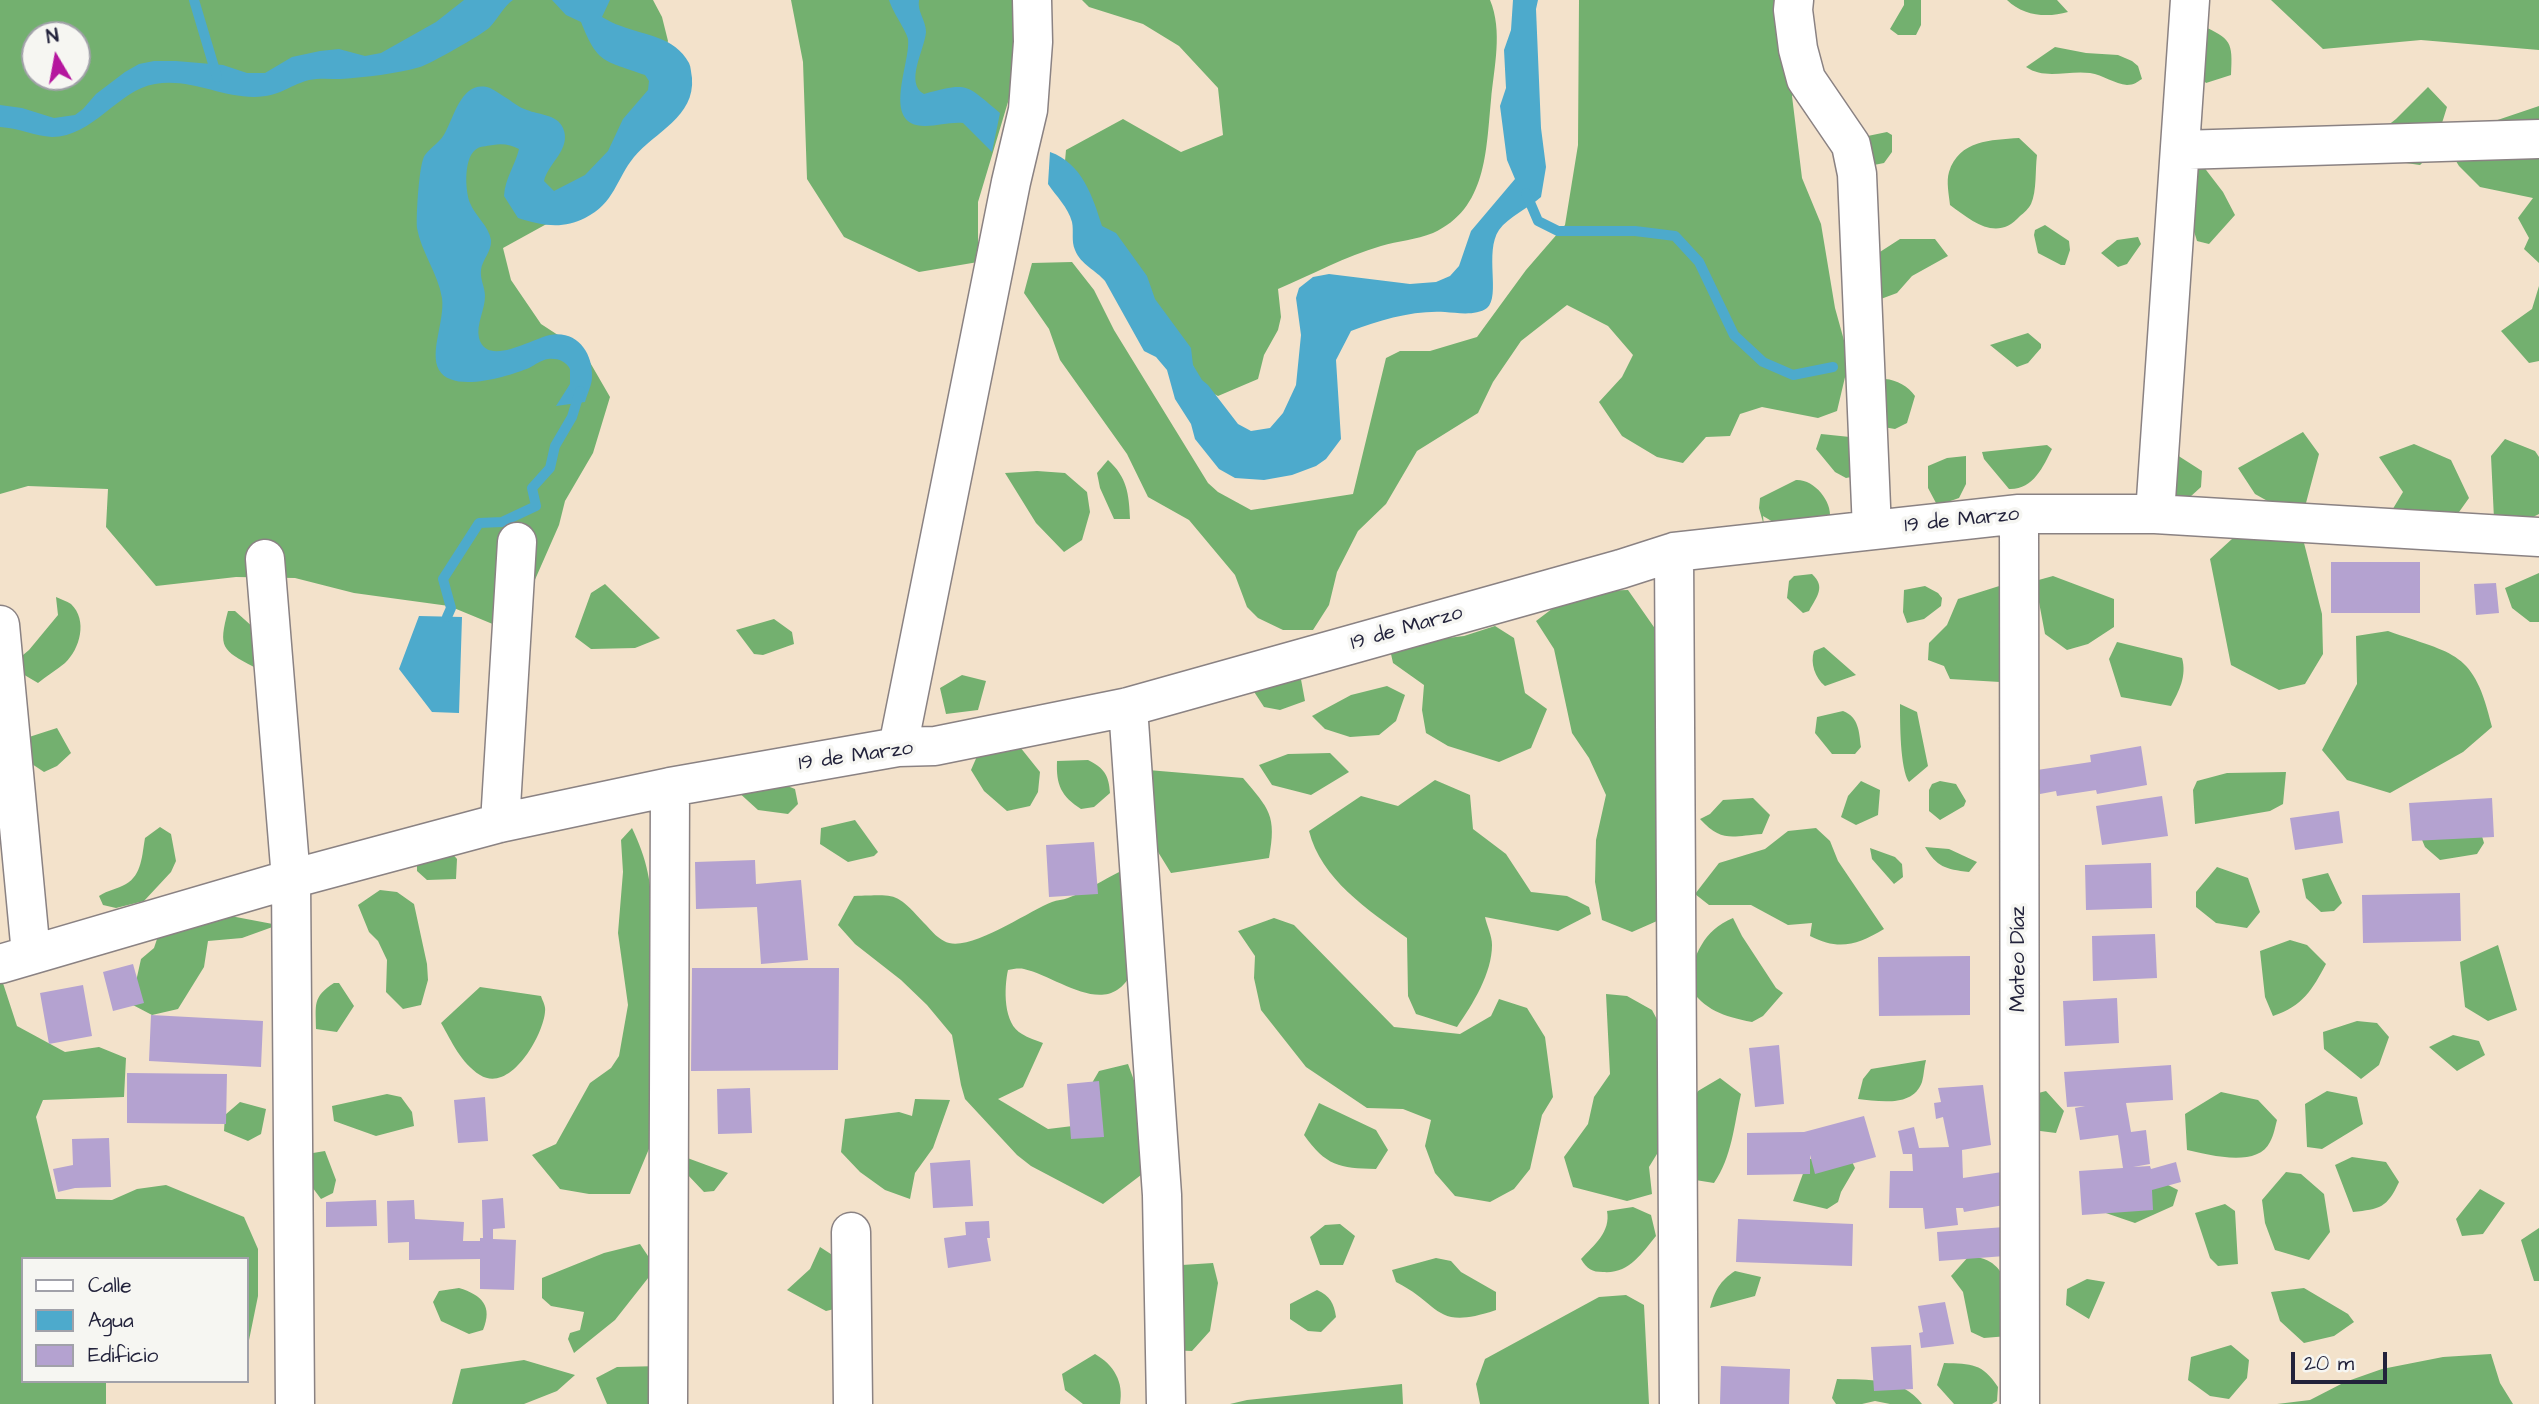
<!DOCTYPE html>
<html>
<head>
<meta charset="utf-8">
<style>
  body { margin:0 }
  #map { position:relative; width:2539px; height:1404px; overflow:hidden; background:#f3e2cb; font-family:"Architects Daughter",sans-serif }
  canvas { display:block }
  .legend { position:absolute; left:21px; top:1257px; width:228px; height:126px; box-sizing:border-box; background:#f6f6f2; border:2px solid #a1a1a9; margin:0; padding:9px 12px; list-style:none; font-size:21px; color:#22223b }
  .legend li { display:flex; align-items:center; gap:14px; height:35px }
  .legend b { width:35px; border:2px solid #a1a1a9 }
  .north { position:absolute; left:21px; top:21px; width:70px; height:70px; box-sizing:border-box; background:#f6f6f2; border:2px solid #a1a1a9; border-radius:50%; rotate:350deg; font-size:19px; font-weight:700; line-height:28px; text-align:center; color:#22223b }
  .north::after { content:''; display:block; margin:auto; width:24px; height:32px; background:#b5179e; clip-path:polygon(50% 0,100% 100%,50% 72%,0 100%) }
  .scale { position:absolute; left:2291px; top:1352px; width:96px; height:32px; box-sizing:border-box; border:4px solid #22223b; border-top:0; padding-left:9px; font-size:21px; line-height:24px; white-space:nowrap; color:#22223b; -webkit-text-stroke:5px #f6f6f2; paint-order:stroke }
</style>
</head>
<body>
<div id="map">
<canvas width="2539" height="1404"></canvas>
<ul class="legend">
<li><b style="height:9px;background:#fff"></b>Calle</li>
<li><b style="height:19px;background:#4daacc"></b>Agua</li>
<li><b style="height:19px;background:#b4a2d0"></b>Edificio</li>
</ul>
<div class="north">N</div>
<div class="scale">20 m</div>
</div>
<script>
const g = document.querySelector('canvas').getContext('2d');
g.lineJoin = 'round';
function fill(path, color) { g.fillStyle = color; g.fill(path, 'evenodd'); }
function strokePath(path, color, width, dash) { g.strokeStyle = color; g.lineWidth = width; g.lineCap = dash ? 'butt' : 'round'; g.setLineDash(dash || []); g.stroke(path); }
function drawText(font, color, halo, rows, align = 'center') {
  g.font = font + ' "Architects Daughter",sans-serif'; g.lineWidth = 7; g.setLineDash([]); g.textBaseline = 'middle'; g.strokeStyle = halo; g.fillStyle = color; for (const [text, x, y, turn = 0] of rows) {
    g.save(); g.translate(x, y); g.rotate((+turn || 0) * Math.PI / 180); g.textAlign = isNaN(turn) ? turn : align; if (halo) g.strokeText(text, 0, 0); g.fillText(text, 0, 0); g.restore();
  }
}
fill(new Path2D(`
  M0,0H653L662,17L668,41L622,169L552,221L503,248L511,280L541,324L584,352L610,397L593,453L565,501L559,525L512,632L449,606L354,593L295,578L236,577L156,586L106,527L108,489L28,486L0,494ZM35,35H77V77H35Z
  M791,0H1022L1029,32L978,202V262L919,272L844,237L807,179L803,62Z
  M1082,0H1490C1503,31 1494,67 1491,100C1486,150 1487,209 1433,233C1416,240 1398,241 1381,246C1346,256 1311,275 1278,289L1281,317L1278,330L1264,355L1258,379L1218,396L1206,390L1166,317L1133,269L1104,239L1064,172L1066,150L1123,119L1181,152L1223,135L1218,88L1179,46L1143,24L1089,7Z
  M1579,0H1808L1813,66L1792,96L1802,178L1821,224L1835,308L1845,344L1846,373L1837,411L1818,418L1762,407L1740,414L1730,436L1706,437L1683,463L1657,457L1622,436L1599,402L1622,377L1633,355L1608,326L1567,305L1521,341L1493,382L1478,413L1417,451L1386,504L1358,531L1337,572L1329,605L1313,630H1283L1258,618L1247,607L1235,575L1189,520L1148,497L1127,454L1060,360L1049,329L1024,293L1032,263L1072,262L1094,290L1114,330L1208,483L1218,492L1251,510L1353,494L1386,358L1400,351H1430L1477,337L1526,270L1565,225L1578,145Z
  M1904,0H1921V25L1916,35H1898L1890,29L1904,5Z
  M2007,0H2057L2068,12C2047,18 2023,16 2007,0Z
  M2271,0H2539V50L2421,40L2323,49Z
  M2201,25C2231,39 2233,41 2231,75L2206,83L2178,51Z
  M2055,47L2086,53L2118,55L2132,61L2138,66L2142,79C2137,82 2134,85 2127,85C2115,84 2103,75 2090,73C2068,70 2045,80 2026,67Z
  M2428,87L2447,107L2433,152L2420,165L2399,162L2378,133L2396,119Z
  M2539,106V263L2524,249L2529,238L2518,218L2533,198L2480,187L2459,166L2448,148L2459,133Z
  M1887,132L1892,135V152L1884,163L1864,167L1858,138Z
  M2019,138L2037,155C2035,170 2037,191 2031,204C2029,208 2024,213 2020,216C1997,242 1973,222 1950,205C1949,196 1946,181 1949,172C1959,140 1991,140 2019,138Z
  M2193,153L2223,192L2235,215L2209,244L2197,241L2187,209Z
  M2045,225L2069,241L2070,250L2065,265H2061L2038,253L2034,235L2035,230Z
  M2138,237L2141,244L2127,264L2118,267L2101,253L2117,240Z
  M1900,239H1935L1948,256L1912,276L1897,293L1870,303L1869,259Z
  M2539,286V361L2529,363L2501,331L2532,309Z
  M2028,333L2041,344V348L2028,363L2017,367L1990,345Z
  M1885,379C1897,380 1908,386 1915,396L1907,423L1895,429L1883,427L1872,382Z
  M2303,432L2319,454L2306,503L2280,508L2255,494L2238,468Z
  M1821,434L1850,437L1862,475L1846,478L1835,472L1816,449Z
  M2505,439L2535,451L2539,457V514L2515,526L2494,519L2491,456Z
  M2414,444L2451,460L2469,498L2437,543L2385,522L2403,492L2379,457Z
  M2047,445L2052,449C2043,467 2033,490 2009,489L1984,459L1982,452Z
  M2177,455L2202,471L2201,487L2190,497L2171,505Z
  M1966,456V484L1959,498L1942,504L1936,503L1928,488V466L1947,458Z
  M1108,460C1127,477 1129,494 1130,519H1114L1100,488L1097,473Z
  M1037,471L1065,473L1087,492L1090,512L1082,540L1064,552L1036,523L1005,473Z
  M1796,480C1814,479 1832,501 1830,518L1780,526L1763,516L1764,526L1759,508L1760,498Z
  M2286,532L2303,539L2322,614L2323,654L2305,684L2279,690L2231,665L2210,559L2232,539Z
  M2539,573V622H2530L2512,608L2505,588Z
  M1812,574C1826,587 1817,596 1809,611L1803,613L1787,598L1789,581L1794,576Z
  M2053,576L2114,599V627L2088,644L2067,650L2045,634L2035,581Z
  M2012,582L2000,682L1950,679L1944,666L1928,660L1929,643L1947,625L1958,599Z
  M605,584L660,638L635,648L591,649L575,637L591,593Z
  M1925,586L1938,593L1942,598L1941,606L1924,619L1907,623L1903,612L1904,590Z
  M1628,590L1663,640L1657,921L1632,932L1602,920L1595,882L1596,840L1606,795L1589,758L1572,733L1554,649L1536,621L1565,599L1598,591Z
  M56,597C60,599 67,601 71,604C88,620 80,649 65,663C57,670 46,676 38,683L16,670L11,665L29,650L58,615Z
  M228,611H235L264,637L265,655L254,667C222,650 218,648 228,611Z
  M774,619L792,632L794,644L763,655L754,654L736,630Z
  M1495,626L1514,638L1525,693L1547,709L1531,748L1499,762L1448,746L1426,733L1422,710L1424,685L1393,663L1389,645L1464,636Z
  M2388,631C2455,655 2474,650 2492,727L2463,752L2390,793L2347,780L2322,750L2357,684L2356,636Z
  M2117,642L2182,658C2187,676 2179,691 2171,706L2121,697L2109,659Z
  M1824,647L1856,675L1825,686C1815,678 1810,663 1814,651Z
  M1300,674L1305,701L1280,710L1264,707L1249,684Z
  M962,675L986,681L978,710L946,714L940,688Z
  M1387,686L1405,695L1396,721L1379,735L1350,737L1325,729L1312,716L1351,695Z
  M1900,704L1917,712L1928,766L1909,782C1900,769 1900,722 1900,704Z
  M1843,711C1859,717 1859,732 1861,747L1855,754H1832L1815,733L1817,717Z
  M57,728L71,753L57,766L44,772L32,764L26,738Z
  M1016,742L1040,772L1038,792L1030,806L1007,811L984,791L971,770L978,754Z
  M1330,753L1349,772L1311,795L1272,785L1259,765L1288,754Z
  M1088,760C1104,768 1109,775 1110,793L1094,807L1081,809C1061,796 1056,785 1057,761Z
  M1148,770L1243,778C1269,809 1277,815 1269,858L1171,873L1150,839Z
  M752,772L795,789L798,804L788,814L758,810L736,790Z
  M2286,772L2283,804L2270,811L2195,824L2193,790L2197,781L2227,773Z
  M1435,780L1470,795L1473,829L1506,854L1531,892L1567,896L1589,907L1591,914L1558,931L1485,917C1487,926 1492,936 1492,945C1492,973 1473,1004 1457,1027L1416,1014L1408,996L1407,938C1368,910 1321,879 1309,831L1361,796L1398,806Z
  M1861,781L1880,790L1878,815L1856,825L1841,817L1848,796Z
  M1940,781L1956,784L1966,801L1964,806L1940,820L1929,811V790L1932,784Z
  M1753,798L1770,815L1762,834C1732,836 1722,843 1700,819L1710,814L1723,800Z
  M855,820L878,852L874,856L848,862L820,844L821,828Z
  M2479,826L2484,843L2477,854L2440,860L2425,847L2420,835Z
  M160,827L171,834L176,861L171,872L144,901L116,908L103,905L99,896C108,890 117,889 126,884C142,875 142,855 145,838Z
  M632,828C646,857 654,887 650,919L656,1072L651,1144L630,1194H589L560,1189L532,1155L556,1144L590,1083L611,1068L619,1056L628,1005L618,933L623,872L621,840Z
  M1816,828L1830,841L1838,861L1884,929C1857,945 1839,951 1810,936L1812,923L1788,925L1751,905H1709L1695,894L1719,863L1765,849L1788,831Z
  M443,843L457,859L456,879L427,880L417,871V855Z
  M1925,847L1949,849L1977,862L1969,872C1945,869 1937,867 1925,847Z
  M1870,848L1895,857L1902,864L1903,877L1894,884L1872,859Z
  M2217,867L2248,878L2260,912L2247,928L2216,923L2196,907V892Z
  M1121,871L1132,972C1108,1021 1059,977 1024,969C1019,968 1013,969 1008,970C1004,988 1003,1024 1022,1034C1028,1038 1036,1040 1043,1043L1023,1087L998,1099L1048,1129L1081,1125L1092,1083L1099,1071L1128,1064L1159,1149L1158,1162L1103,1204L1031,1166L1017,1155L965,1099L961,1085L952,1035L927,1005L901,980L855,944L838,925L854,896C896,895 895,891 924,923C930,929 936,937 944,941C967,955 1028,911 1052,902C1057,900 1063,900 1068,898C1086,891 1103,880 1121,871Z
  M2328,873L2342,903L2334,911L2321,912L2306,898L2302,879Z
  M380,890L397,892L414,904L427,964L428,980L421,1005L403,1009L386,992L387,960L378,941L369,932L358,905Z
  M166,912L220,914L278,925L242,938L208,941L204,967L178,1009L152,1015L131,1004L141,959L154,948Z
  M1274,918L1294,925L1394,1027L1460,1034L1491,1016L1499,999L1527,1008L1545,1037L1553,1097L1542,1115L1530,1169L1514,1189L1490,1202L1455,1196L1435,1173L1425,1146L1431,1120L1403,1109L1367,1108L1306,1067L1261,1010L1254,978L1255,956L1238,931Z
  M1733,918L1742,936L1776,988L1783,993L1763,1016L1752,1022C1722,1016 1706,1011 1687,985C1694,956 1703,930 1733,918Z
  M2290,940L2307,945L2326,964C2312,990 2303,1006 2273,1016L2265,997L2260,951Z
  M2498,945L2517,1010L2488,1021L2465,1007L2460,962Z
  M0,974L17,1026L65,1052L99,1047L126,1058L124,1097L43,1100L36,1117L56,1199L112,1200L137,1189L166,1185L244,1217L258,1249V1296L247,1350V1259H23V1381H106V1404H0Z
  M334,983H339L354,1006L337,1032L316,1029C316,1005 312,997 334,983Z
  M480,987L541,996C543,1002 546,1006 545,1012C543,1036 510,1094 480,1075C461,1063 452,1042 441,1023Z
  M1606,994L1627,996L1652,1010L1670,1044L1668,1136L1649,1167L1652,1194L1627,1201L1573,1187L1564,1157L1588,1124L1594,1097L1610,1074Z
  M2357,1021L2377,1023L2389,1037L2379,1065L2361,1079L2324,1049L2323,1032Z
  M2453,1035L2479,1041L2485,1055L2457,1071L2429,1047Z
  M1926,1060C1924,1067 1924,1075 1922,1082C1913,1108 1878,1101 1858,1099L1863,1079L1871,1069Z
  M1720,1078L1741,1094C1734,1125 1732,1157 1714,1183L1683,1178L1689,1107L1698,1091Z
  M2046,1091L2064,1111L2056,1133L2017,1128L2027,1096Z
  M2327,1091L2357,1097L2363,1124L2322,1149L2307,1147L2305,1104Z
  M2221,1092L2258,1100L2277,1120C2275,1127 2274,1135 2270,1142C2258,1168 2209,1155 2187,1150L2185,1114Z
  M387,1094L401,1097L412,1112L414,1126L376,1136L334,1121L332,1106Z
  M915,1099L950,1100L933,1148L915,1173L910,1199L885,1190L860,1172L841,1152L845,1119L899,1112L912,1116Z
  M240,1102L266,1109L261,1134L248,1141L224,1131L225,1115Z
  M1319,1103L1376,1130L1388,1150L1376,1169C1339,1168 1326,1166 1304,1135Z
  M325,1151L336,1180L333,1193L321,1199L298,1168L313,1153Z
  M1847,1151L1855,1168L1841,1192L1838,1202L1827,1209L1793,1201L1808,1160L1819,1155Z
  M682,1156L728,1173L714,1191L704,1192L686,1173Z
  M2352,1157L2386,1162L2399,1182C2387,1208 2380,1209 2353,1212L2335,1165Z
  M2286,1172L2301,1174L2324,1194L2330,1232L2309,1260L2275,1250L2265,1223L2262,1200Z
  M2160,1181L2178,1190L2173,1206L2135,1223L2100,1211Z
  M2480,1189L2505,1203L2483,1234L2462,1236L2456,1219Z
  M2225,1204L2235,1211L2238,1264L2218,1266L2210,1258L2195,1213Z
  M1633,1207L1651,1215L1656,1236C1641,1254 1629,1274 1603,1272C1592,1272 1587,1269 1581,1259C1594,1245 1611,1232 1607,1211Z
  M1340,1224L1355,1236L1343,1265H1320L1310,1237L1325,1225Z
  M2539,1228V1281H2534L2521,1240Z
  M640,1244L656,1268L615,1320L574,1353L568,1339L570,1333L580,1330L584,1312L551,1306L542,1298V1278L604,1253Z
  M820,1247L837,1258L843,1307L826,1311L787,1290L810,1269Z
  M1969,1256C2016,1260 2006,1300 2008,1336L1984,1338L1971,1332L1963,1292L1951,1276Z
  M1436,1258L1451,1261L1461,1272L1496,1292V1310C1434,1331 1442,1305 1396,1282L1392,1270Z
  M1213,1263L1218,1283L1210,1331L1192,1351L1167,1350L1182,1265Z
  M1735,1271L1761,1277L1755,1296L1710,1308C1715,1290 1720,1281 1735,1271Z
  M2087,1279L2105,1282L2089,1319L2066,1305L2067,1289Z
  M459,1288C482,1295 493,1306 483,1330L469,1334L441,1321L433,1302L439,1291Z
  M2304,1288L2348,1314L2354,1322L2334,1336L2304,1343L2280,1321L2271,1292Z
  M1317,1290C1330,1296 1334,1303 1336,1317L1321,1332L1308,1331L1290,1319V1304Z
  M1626,1295L1644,1305L1649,1404H1480L1476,1384L1485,1359L1599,1297Z
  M2231,1345L2249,1360L2247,1378L2229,1399L2210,1396L2188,1380L2191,1357Z
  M1095,1354C1114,1365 1124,1382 1120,1404H1083L1065,1390L1062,1374Z
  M2491,1354L2500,1383L2513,1404H2277L2310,1400L2345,1382L2382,1369L2443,1357Z
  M524,1360L575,1375L557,1391L524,1404H452L461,1369Z
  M1944,1363C1972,1364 1982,1363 1998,1387L1997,1401L1992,1404H1954L1937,1385Z
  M662,1366L680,1404H607L596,1378L617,1367Z
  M1837,1379C1867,1380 1902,1377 1922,1404H1890L1875,1401L1862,1404H1836L1832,1398Z
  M1402,1384L1403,1404H1230L1247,1400Z`), '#73b06f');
fill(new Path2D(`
  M464,0H513C503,7 498,19 489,28C481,35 430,64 420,67C396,74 366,77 341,79C330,79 319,78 309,80C285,87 282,96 254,97C220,97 190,78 155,84C118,90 93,137 52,137C35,136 18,128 0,127V105L22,108L54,118L75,115L83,109L96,94L125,72L139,64L154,61H176L223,65L247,73H265L292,57L320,51L339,49L365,56L381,53L436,22Z
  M552,0H610L602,17C608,20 614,24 621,26C646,36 674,36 689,63C691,67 691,73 692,78C695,117 655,132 634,157C616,179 615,203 585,218C562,230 540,225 518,218L504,196C505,178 515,166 519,149C511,145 503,143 493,145C489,146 482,146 478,148C463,155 465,191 470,203C475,216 489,226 491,240C492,251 482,260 481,270C480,280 485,287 485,296C485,310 476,324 479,338C487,368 533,338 550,335C577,330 593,353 592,377C592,385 587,394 585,402L556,406L570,384V369C566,361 557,358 548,359C541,360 535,365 529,368C509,376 453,394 439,370C429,352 445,321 442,298C438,273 421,252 417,228C416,216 419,162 425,155C432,146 441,142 446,131C455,114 463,79 490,88C496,91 503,96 508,99C514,103 520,108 527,110C539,115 557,114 563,128C572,149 548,163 544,181L554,191L585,175L608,151L623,119L648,90L649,81L645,75C604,60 598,65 581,22L566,15Z
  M889,0H919C917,12 926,20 926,32C925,49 904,83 924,94C969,82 965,84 1000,113L992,152L963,123C950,122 938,126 925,126C880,126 911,63 908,39C906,30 893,13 889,0Z
  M1513,0H1538L1536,9L1541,128L1546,167L1541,197C1529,208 1508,217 1499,230C1484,252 1501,296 1487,308C1476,316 1458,313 1445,312C1414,310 1380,320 1351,331L1336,360L1341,439L1326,459L1316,466L1292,475L1264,480L1235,478L1219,469L1195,439L1191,424L1175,399L1167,370L1156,357L1144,351L1105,281C1096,270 1081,265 1075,250C1071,241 1074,231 1072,222C1068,207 1056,196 1048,184L1050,152C1082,163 1093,197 1102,226L1116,233L1147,276L1155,299L1191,348L1193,365L1202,380L1208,385L1238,424L1251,431L1270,428L1283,413L1296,385L1301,335L1296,298L1299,288L1313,277L1329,274L1410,284L1436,282L1450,276L1459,266L1471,231L1515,179L1507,160L1500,106L1506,88L1504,50L1511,30Z
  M419,616L462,617L459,713L432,712L399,669Z`), '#4daacc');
strokePath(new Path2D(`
  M194,0L217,77
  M1526,193L1538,221L1558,231H1635L1675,236L1699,262L1734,335L1763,362L1793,375L1833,367
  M447,617L451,608L443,579L479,523L502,522L536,506L532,488L550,468L555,446L572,417L580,391`), '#4daacc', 10);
fill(new Path2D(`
  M2331,562H2420V613H2331Z
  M2496,583L2499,613L2476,615L2474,584Z
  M2141,746L2147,785L2097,794L2096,790L2057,796L2056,791L2040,794L2037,770L2091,762L2090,755Z
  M2162,796L2168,836L2102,845L2096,806Z
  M2492,798L2494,837L2412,841L2409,803Z
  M2339,811L2343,843L2295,850L2290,818Z
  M1094,842L1098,894L1049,897L1046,845Z
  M755,860L756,884L801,880L808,960L761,964L757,907L696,909L695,862Z
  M2151,863L2152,908L2086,910L2085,865Z
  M2460,893L2461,941L2363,943L2362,895Z
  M2155,934L2157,978L2093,981L2092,936Z
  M1970,956V1015L1879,1016L1878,957Z
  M133,964L144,1003L113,1011L103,972Z
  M692,968H839L838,1070L691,1071Z
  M83,985L92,1036L49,1044L40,993Z
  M2117,998L2119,1043L2065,1046L2063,1001Z
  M151,1015L263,1021L261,1067L149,1061Z
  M1779,1045L1784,1104L1755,1107L1749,1048Z
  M2171,1065L2173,1100L2126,1103L2131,1132L2146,1130L2150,1164L2133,1167L2150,1166L2151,1169L2176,1162L2181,1182L2152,1190L2153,1210L2082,1215L2079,1171L2123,1168L2118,1135L2080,1140L2075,1108L2085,1106L2067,1107L2064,1072Z
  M127,1073L227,1074L226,1124L127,1123Z
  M1099,1081L1104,1137L1071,1139L1067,1084Z
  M1983,1085L1991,1145L1962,1150L1963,1178L2002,1172L2004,1205L1964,1212L1963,1208H1956L1958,1225L1925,1229L1923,1208H1889L1890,1171H1913L1912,1154H1903L1898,1131L1914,1127L1919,1148L1949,1147L1943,1117L1936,1119L1934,1103L1941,1102L1938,1088Z
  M750,1088L752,1133L718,1134L717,1089Z
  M485,1097L488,1141L458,1143L454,1100Z
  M1864,1116L1876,1157L1815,1174L1810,1155V1174L1747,1175V1133L1804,1132Z
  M109,1138L111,1187L75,1188L58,1192L53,1169L73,1165L72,1139Z
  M970,1160L973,1206L933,1208L930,1163Z
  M503,1198L505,1228L493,1229V1239L516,1240L514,1290L480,1289V1259L409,1260V1242L388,1243L387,1201L414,1200L415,1219L464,1222L463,1241H480V1238H483L482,1200Z
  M376,1200L377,1226L326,1227V1202Z
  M1738,1219L1853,1224L1852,1266L1736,1262Z
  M989,1221L990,1238H987L991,1261L948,1268L944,1238L966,1235L965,1222Z
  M2005,1227V1256L1939,1261L1937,1232Z
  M1945,1302L1954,1344L1921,1348L1919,1333L1923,1332L1918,1306Z
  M1911,1345L1913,1389L1874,1391L1871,1347Z
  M1721,1366L1790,1369L1789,1404H1720Z`), '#b4a2d0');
const minor = new Path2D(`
  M1794,0L1793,10L1798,49L1806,79L1851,145L1857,174L1872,530
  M2181,150L2539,139
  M2019,514L2020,1404
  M2155,514L2190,0
  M1674,552L1679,1404
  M265,559L291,879L295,1404
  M0,625L31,954
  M1128,707L1162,1195L1166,1404
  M898,747L1011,182L1028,110L1033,42L1032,0
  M500,823L517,542
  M0,964L291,879L500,823L670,787L898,747L935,746L1128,707L1621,569L1674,552L2019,514H2155L2539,537
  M851,1232L853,1404
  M668,1404L670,787`);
strokePath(minor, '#8a8283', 41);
strokePath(minor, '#fff', 38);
drawText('21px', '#22223b', '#f6f6f2', [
  ["19 de Marzo",1962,521,-6],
  ["19 de Marzo",1407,629,-16],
  ["19 de Marzo",856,757,-8],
  ["Mateo Díaz",2020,959,-90]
]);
</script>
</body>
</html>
